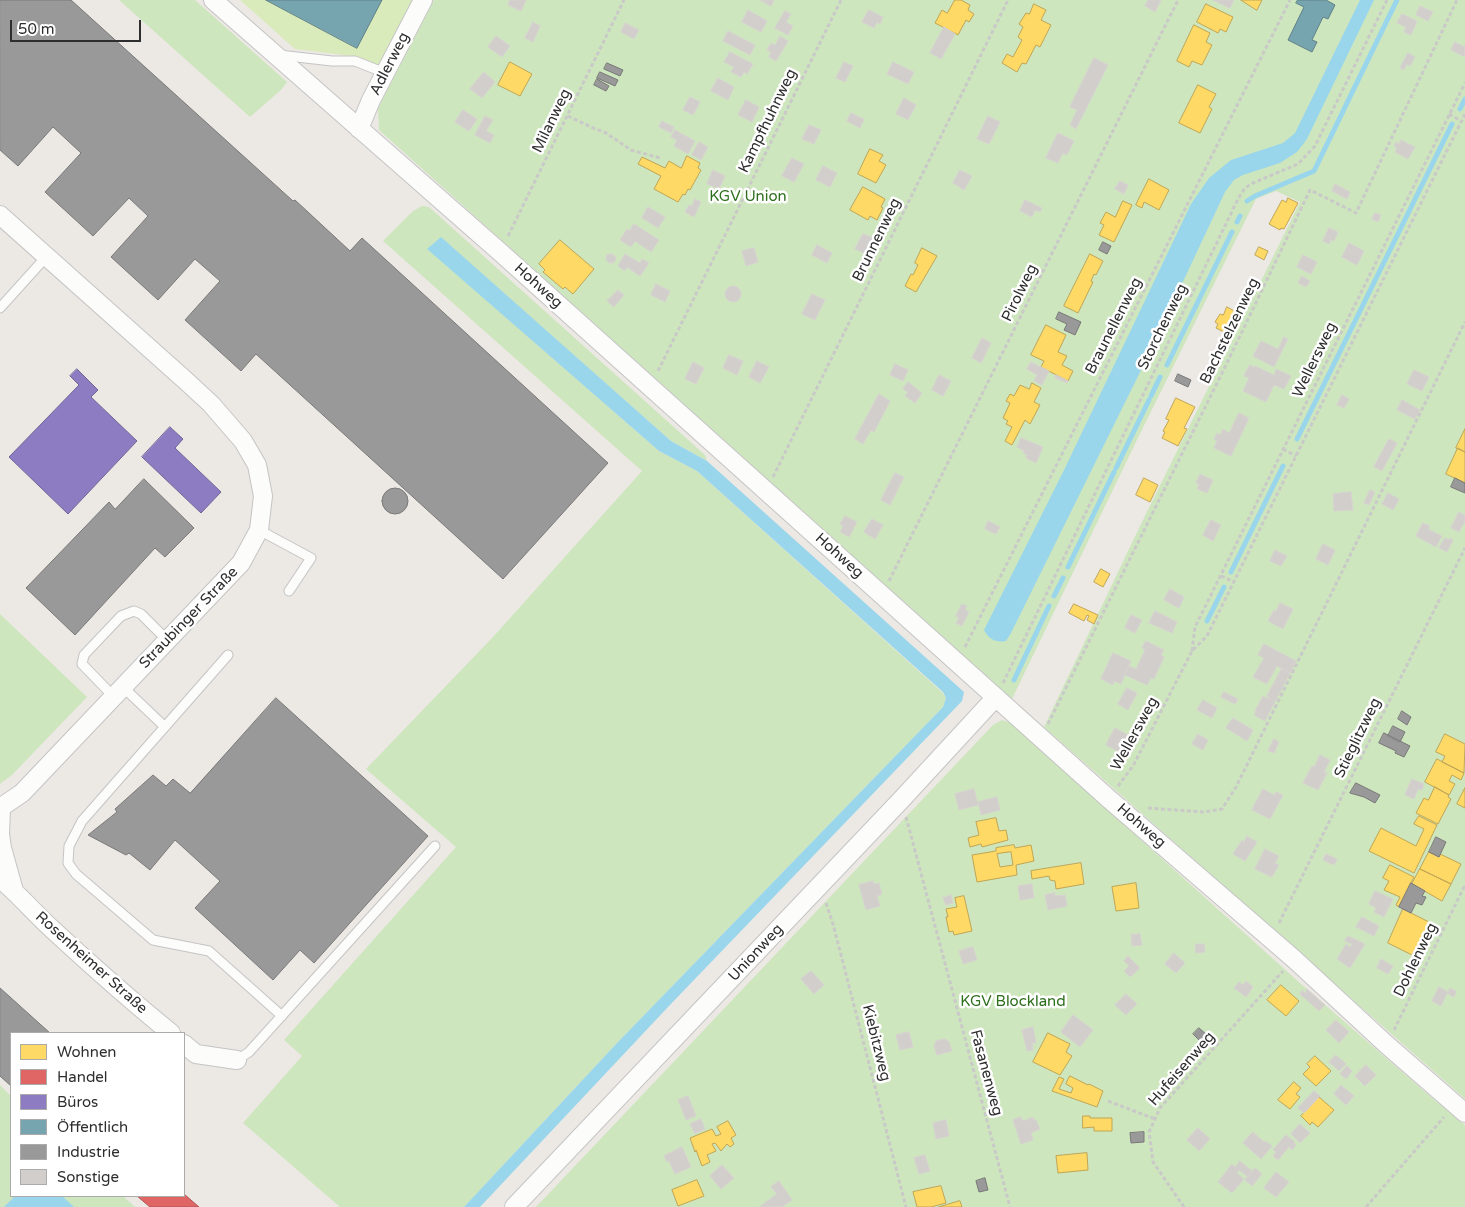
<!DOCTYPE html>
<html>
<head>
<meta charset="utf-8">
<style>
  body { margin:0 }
  #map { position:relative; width:1465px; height:1207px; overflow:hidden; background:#ece8e4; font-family:"Varela Round",sans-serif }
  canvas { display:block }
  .legend { position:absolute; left:10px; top:1032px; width:175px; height:165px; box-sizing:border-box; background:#fff; border:1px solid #ababab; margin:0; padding:6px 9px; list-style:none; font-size:15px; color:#2e2e2e }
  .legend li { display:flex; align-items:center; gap:10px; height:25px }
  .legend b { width:25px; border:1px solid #ababab }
  .scale { position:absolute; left:10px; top:20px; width:131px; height:22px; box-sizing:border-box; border:2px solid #2e2e2e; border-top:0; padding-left:6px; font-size:15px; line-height:18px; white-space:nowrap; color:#2e2e2e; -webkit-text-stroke:4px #fff; paint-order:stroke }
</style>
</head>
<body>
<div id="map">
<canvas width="1465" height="1207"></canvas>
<ul class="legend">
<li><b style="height:14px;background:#ffd966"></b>Wohnen</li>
<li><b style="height:14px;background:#e06666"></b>Handel</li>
<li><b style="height:14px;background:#8e7cc3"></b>Büros</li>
<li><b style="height:14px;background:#76a5af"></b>Öffentlich</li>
<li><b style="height:14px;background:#999"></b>Industrie</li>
<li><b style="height:14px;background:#d1cecb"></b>Sonstige</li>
</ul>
<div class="scale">50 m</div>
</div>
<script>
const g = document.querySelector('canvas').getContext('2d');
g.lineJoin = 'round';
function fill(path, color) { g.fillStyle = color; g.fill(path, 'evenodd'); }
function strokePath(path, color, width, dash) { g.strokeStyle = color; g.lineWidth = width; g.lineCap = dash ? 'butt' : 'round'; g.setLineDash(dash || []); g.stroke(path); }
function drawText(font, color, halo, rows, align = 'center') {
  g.font = font + ' "Varela Round",sans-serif'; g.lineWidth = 5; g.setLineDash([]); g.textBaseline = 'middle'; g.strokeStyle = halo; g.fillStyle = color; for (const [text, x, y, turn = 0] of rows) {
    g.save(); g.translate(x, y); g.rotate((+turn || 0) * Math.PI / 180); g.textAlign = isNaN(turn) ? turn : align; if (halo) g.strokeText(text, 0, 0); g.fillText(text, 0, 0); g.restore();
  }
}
fill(new Path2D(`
  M119,0H195L287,82L282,89L250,117Z
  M434,0H1465V1099L1044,727L1139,528L1300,202L1276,191L1256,199L1135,444L1012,699L379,130L378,108Z
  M422,206L429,207L705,455L707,461L671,441L441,238L428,249L659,451L697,471L943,693L946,698L943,707L618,1042L464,1207H340L243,1123L302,1056L284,1040L456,847L366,769L493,637L642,471L383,241L413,211Z
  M0,614L87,697L12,775L0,784Z
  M1002,720L1011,723L1300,983L1432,1098L1465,1125V1207H536L993,725Z
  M0,1085L11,1096V1196H123L135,1207H0Z`), '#cee6be');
fill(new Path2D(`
  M240,0H414L380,67L359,57L295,49Z`), '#d9eabb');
fill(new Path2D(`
  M1360,0H1374L1307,139L1297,152L1280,163L1243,175L1234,180L1225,192L1150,352L1011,633L1006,641C995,643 989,639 984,630L1065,468L1191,204L1209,178L1231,160L1283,143L1295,133Z
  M441,237L671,441L707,461L964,692L962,701L668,1007L480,1207H464L618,1042L943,707L946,698L943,692L697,471L659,451L427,249Z
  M15,1196H62L74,1207H4Z`), '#99d6ec');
const homes = new Path2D(`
  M955,0H961L970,5L968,10L974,14L969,22L966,20L958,35L935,23L942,10L947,13Z
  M1241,0H1262L1257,10Z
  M1034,4L1046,10L1041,20L1051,25L1040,47L1036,45L1026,64L1022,63L1017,72L1002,63L1007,54L1013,57L1022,40L1018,37L1023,27L1019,24L1026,13L1029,14Z
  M1206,4L1233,17L1226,32L1220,29L1218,33L1197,22Z
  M1194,25L1210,33L1206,42L1212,45L1202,65L1192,61L1189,67L1177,61Z
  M510,62L532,74L520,96L498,85Z
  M1198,85L1216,94L1209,107L1212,109L1200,133L1179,123Z
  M870,149L883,155L879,161L886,165L876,183L858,174Z
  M687,156L700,163L698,168L701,170L690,190L688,189L685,195L683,194L678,202L654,189L661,176L638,164L642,157L665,168L669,161L681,168Z
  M1149,179L1169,190L1159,210L1144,202L1142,208L1136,205Z
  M863,187L885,199L881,207L883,208L877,220L870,216L868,220L850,210Z
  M1288,198L1298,203L1284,229L1281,228L1280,230L1269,224L1282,200L1286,202Z
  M1123,201L1132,205L1114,242L1099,235L1104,225L1100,223L1106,212L1115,217Z
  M560,240L594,269L573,294L565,287L563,289L543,272L545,270L539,264Z
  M1259,247L1268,251L1264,260L1255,255Z
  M922,248L937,256L916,292L905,286L911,274L913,275L918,265L915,263Z
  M1090,254L1103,261L1096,275L1094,274L1091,281L1093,282L1078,313L1064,306Z
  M1227,307L1238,313L1226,333L1216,328L1218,324L1215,322L1220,314L1223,315Z
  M1046,325L1066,335L1058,352L1067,356L1062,365L1073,371L1068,381L1041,367L1044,361L1031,355Z
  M1032,383L1041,388L1034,402L1040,405L1030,424L1025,420L1012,445L1005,441L1012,427L1006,424L1008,421L1003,418L1010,403L1006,401L1010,394L1014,396L1020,385L1029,389Z
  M1176,398L1195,407L1184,428L1187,429L1178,446L1162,438L1165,432L1163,431L1169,420L1166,419Z
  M1465,429V452L1456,448Z
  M1458,448L1465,452V483L1446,474Z
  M1144,478L1158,485L1150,502L1136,495Z
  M1101,569L1110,574L1103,587L1094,582Z
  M1074,604L1098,615L1094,624L1087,620L1089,616L1087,615L1084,621L1069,613Z
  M1445,734L1465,744L1464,773L1442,762L1445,756L1436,752Z
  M1437,759L1464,773L1461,780L1452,775L1449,781L1455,784L1449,795L1425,782Z
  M1435,787L1449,795L1448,797L1451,799L1438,824L1416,813L1424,798L1428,800Z
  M1465,788V808L1457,804Z
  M1419,816L1437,825L1414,873L1369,851L1381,828L1416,846L1424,829L1414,824Z
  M996,818L999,831L1006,830L1008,840L982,847L981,844L970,847L968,838L979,835L976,822Z
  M1014,845L1015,848L1031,845L1034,861L1016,865L1017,875L977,882L972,855L996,851V848ZM1011,852L1013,865L1000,867L997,854Z
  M1429,852L1439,857L1440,854L1461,864L1451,884L1420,869Z
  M1081,863L1084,884L1056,889L1055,881L1050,880L1049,876L1032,879L1031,871Z
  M1390,865L1414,877L1399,907L1396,905L1400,897L1384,890L1389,881L1383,878Z
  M1420,869L1451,884L1442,901L1412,884Z
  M1136,883L1139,908L1116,911L1112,887Z
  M964,896L972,931L954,935L953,931L949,932L946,917H948L946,909L957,907L955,898Z
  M1403,909L1437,926L1429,941L1421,937L1420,940L1427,943L1420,956L1413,953L1412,955L1388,943Z
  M1281,985L1299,1001L1286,1016L1267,1000Z
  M1048,1033L1070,1044L1066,1052L1072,1056L1060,1075L1033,1062Z
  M1315,1056L1331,1071L1316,1086L1303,1074L1310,1067L1307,1064Z
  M1070,1076L1088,1085L1089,1084L1103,1091L1097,1107L1052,1091L1059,1077L1064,1079L1059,1089L1071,1093L1073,1088L1066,1084Z
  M1294,1082L1301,1088L1296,1094L1300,1097L1290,1109L1278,1100Z
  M1319,1097L1334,1110L1318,1127L1312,1122L1310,1125L1301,1116Z
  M1083,1116H1090V1118H1112V1131H1094V1127L1083,1128Z
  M728,1121L736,1135L731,1138L734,1144L730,1147L727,1144L721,1151L715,1143L712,1144L716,1151L707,1155L710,1162L702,1166L696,1150L695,1152L690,1138L712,1129L716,1136L721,1134L717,1127Z
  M1087,1153L1088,1170L1058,1173L1056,1156Z
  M697,1180L704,1196L678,1206L672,1190Z
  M941,1186L946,1203L931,1207H917L913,1192Z
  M960,1201L962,1207H939Z`);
fill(homes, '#ffd966');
strokePath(homes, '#c0a655', 1);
const shops = new Path2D(`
  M184,1194L199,1207H150L137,1196H184Z`);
fill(shops, '#e06666');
strokePath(shops, '#ab5555', 1);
const offices = new Path2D(`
  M77,369L98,390L91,397L137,441L68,514L9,457L79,385L70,376Z
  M170,427L183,439L175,448L221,492L201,513L142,457Z`);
fill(offices, '#8e7cc3');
strokePath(offices, '#716596', 1);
const public = new Path2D(`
  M266,0H382L357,48Z
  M1298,0H1326L1335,5L1328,19L1323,17L1312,40L1317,42L1312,52L1288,40L1304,7L1296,3Z`);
fill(public, '#76a5af');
strokePath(public, '#608188', 1);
const industry = new Path2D(`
  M0,0H71L293,201L295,200L350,251L362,238L608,463L503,579L256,354L241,371L185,320L220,281L195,259L158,300L111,257L148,216L129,198L93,236L45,192L81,153L53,127L18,166L0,150Z
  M607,63L623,70L620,76L604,69Z
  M600,72L618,80L615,86L597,78Z
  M597,79L609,86L606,91L594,85Z
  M1103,242L1111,246L1107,254L1099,250Z
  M1059,312L1081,322L1075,335L1064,330L1067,324L1056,319Z
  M1178,374L1191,380L1188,387L1175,381Z
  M1455,478L1465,483V493L1451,487Z
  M144,479L194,528L165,557L155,548L75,635L26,588L109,502L115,509Z
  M382 501a13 13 0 1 1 26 0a13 13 0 1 1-26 0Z
  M276,698L428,836L314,963L300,950L273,980L195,908L220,881L175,840L150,870L129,853L126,855L88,835L117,812L115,809L153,775L166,786L173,779L190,793Z
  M1402,711L1411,717L1407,725L1398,719Z
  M1393,726L1405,732L1400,742L1388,736Z
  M1384,733L1410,746L1404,757L1395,753L1396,751L1379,743Z
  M1356,783L1380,795L1375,803L1364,797L1350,793Z
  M1436,837L1446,842L1439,857L1429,852Z
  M1411,883L1425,891L1422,896L1426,897L1422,905L1416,903L1411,913L1399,907Z
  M0,988L50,1033H11V1086L0,1076Z
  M1199,1028L1207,1035L1201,1042L1193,1034Z
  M1144,1132V1142L1131,1143L1130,1133Z
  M985,1178L988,1190L979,1192L976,1181Z`);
fill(industry, '#999');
strokePath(industry, '#797979', 1);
strokePath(new Path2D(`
  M1460,109L1465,99
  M1247,201L1255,196L1314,171L1397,0
  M1237,222L1240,216
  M1167,365L1232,232
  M1151,396L1160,377
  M1297,439L1452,124
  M1116,468L1149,400
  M1068,567L1114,472
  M1231,572L1283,466
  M1054,596L1063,578
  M1207,621L1224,587
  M1014,680L1049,606`), '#99d6ec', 5);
const building = new Path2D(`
  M510,0H526L521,11L508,5Z
  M760,0H774L771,6Z
  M1148,0H1161L1155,12L1145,6Z
  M1213,0H1234L1230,8Z
  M1420,6L1433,12L1428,21L1416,15Z
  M748,10L767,21L761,32L742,22Z
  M869,10L883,17L880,24L877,22L874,28L862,22Z
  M785,11L791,14L786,22L793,26L788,35L775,28Z
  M1402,14L1417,21L1411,35L1404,32L1406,27L1397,23Z
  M533,22L540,26L533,42L525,38Z
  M625,23L639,30L634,39L621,32Z
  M944,27L955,34L941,59L930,53Z
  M728,31L755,45L750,55L723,41Z
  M496,36L510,46L502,57L488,47Z
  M780,36L788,41L776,61L769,57L771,52L767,50L771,43L775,45Z
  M1455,42L1465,47V57L1451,50Z
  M730,52L753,64L747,74L744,72L741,77L731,72L734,67L724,62Z
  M1408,53L1415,57L1410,66L1407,64L1404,70L1400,68Z
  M1094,58L1108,65L1076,129L1070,125L1077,110L1070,107Z
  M844,62L853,66L845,82L836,78Z
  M893,62L914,72L908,84L887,74Z
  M484,72L495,82L482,98L470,89Z
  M718,78L734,87L728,100L711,91Z
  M690,97L700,102L693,115L683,110Z
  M904,98L916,105L908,120L896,114Z
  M746,100L759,107L752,122L738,115Z
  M463,110L477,119L469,131L455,122Z
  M851,113L864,119L860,128L847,121Z
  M485,116L493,120L486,131L494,135L490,143L475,135Z
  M988,116L1000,122L989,144L977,139Z
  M662,121L674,127L671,133L659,127Z
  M809,125L821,130L814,144L802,139Z
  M675,130L695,141L688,154L674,146L677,140L671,137Z
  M1058,133L1074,141L1067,155L1063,153L1058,163L1046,158Z
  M1401,140L1415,147L1408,159L1395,152L1397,148L1394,146L1396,142L1399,144Z
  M699,142L708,147L701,160L692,155Z
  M792,158L804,164L794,182L782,176Z
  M823,166L837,173L830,187L816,180Z
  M713,170L725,176L719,189L707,184Z
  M960,170L972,176L964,190L953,183Z
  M1120,181L1128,185L1124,194L1115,189Z
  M1335,184L1350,192L1347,199L1332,191Z
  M695,199L701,202L694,217L685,212L689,205L692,206Z
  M1025,200L1042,208L1040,212L1035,210L1032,217L1020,211Z
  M648,207L665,217L658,228L642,218Z
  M1375,213L1381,215L1378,222L1372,219Z
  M634,224L659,240L651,252L635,241L631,247L620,240L627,229L629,231Z
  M1329,228L1338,232L1334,241L1331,240L1329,244L1323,241Z
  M863,234L880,240L875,251L870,248L866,254L855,249Z
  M1349,243L1364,251L1357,265L1342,257Z
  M817,245L832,253L827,263L812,255Z
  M754,248L758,262L746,266L742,251Z
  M611,254L615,256L616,260L613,263H609L606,259L607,255Z
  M625,254L640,263L642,259L649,263L640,276L627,267L625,271L618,266Z
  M1303,255L1317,262L1311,274L1297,267Z
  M1302,276L1310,281L1306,287L1298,283Z
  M656,284L670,291L665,302L651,295Z
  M725 294a8 8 0 1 1 16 0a8 8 0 1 1-16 0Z
  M618,290L624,295L614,307L607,301Z
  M812,294L825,300L815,320L802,314Z
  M1284,337L1288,339L1274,367L1253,356L1261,341L1278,349Z
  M982,338L991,343L981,363L972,358Z
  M729,355L743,361L737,375L723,368Z
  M757,361L769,367L760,383L749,377Z
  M693,362L704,368L696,384L685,379Z
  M1031,362L1049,371L1042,385L1034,381L1037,375L1027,369Z
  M895,364L908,370L903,381L890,375Z
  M1250,365L1254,367L1255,366L1274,375L1276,369L1291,376L1284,389L1274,385L1266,402L1243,391L1249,378L1244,376Z
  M1414,370L1429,377L1422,391L1407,384Z
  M939,375L951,381L943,396L932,390Z
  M1056,375L1068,381L1067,383L1055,378Z
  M908,382L922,393L915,403L905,396L908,392L903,389Z
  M879,394L890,401L874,432L871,430L863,444L855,439Z
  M1342,395L1349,399L1344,408L1337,405Z
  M1402,400L1420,410L1415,419L1397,410Z
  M1239,413L1249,418L1231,456L1214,448L1217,441L1214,439L1217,433L1220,435L1223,429L1229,433Z
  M1021,438L1043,447L1036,463L1026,458L1027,455L1023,453L1024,451L1017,447Z
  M1389,439L1397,443L1382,471L1374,467Z
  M895,473L904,477L890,505L881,500Z
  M1200,474L1213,480L1207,493L1197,489L1199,484L1196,483Z
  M1370,490L1375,492L1369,505L1364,503Z
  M1351,492L1353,510L1334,511L1333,494Z
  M1388,493L1399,499L1393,510L1382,504Z
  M1459,512L1465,515V521L1459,532L1451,528Z
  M845,516L857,522L849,537L840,532L843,526L840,524Z
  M872,519L883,525L875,539L864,532Z
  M1211,520L1221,525L1213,541L1203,535Z
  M988,521L1000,527L996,534L985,529Z
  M1423,523L1430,526L1428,529L1442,536L1436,547L1416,536Z
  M1445,538L1450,540V538L1453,540L1447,552L1439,548Z
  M1323,544L1335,550L1328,565L1316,559Z
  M1275,550L1287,556L1281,566L1270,561Z
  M1170,589L1184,597L1179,608L1164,600Z
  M1280,603L1293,609L1283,629L1268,621L1274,610L1276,611Z
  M962,604L967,606L965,610L969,612L962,626L956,623L959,618L956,616Z
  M1155,611L1177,622L1172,633L1149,623Z
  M1131,615L1142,620L1135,633L1125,628Z
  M1146,641L1164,650L1161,655L1164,657L1154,679L1151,678L1147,685L1125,675L1129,666L1136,669L1145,650L1142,648Z
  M1264,644L1296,661L1290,673L1277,666L1267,684L1253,677L1264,658L1258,655Z
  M1113,653L1131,661L1121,684L1114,681L1113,685L1101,679Z
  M1282,668L1290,673L1265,721L1254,715L1256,712L1255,711L1263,696L1269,699V697L1267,696Z
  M1127,688L1137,693L1128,710L1118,704Z
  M1224,692L1238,699L1235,704L1221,697Z
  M1203,700L1217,708L1212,718L1197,710Z
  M1233,718L1253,730L1247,741L1226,728Z
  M1115,728L1130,736L1121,753L1106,745Z
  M1198,734L1208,740L1203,750L1192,744Z
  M1274,739L1279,742L1274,753L1268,751Z
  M1320,755L1330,760L1324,772L1327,773L1318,790L1303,783L1312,766L1314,767Z
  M1412,779L1424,784L1422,790L1418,789L1414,799L1405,795Z
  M974,789L978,805L959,810L955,794Z
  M1263,789L1274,795L1276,792L1283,795L1270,819L1252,810Z
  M997,797L1000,810L981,815L978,802Z
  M1247,836L1257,842L1245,861L1233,854L1242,840L1244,842Z
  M1265,849L1279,856L1275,863L1279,865L1272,877L1255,869Z
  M1326,854L1337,859L1334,865L1323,860Z
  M873,881L874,884L879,883L882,894L877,896L880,906L866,910L859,885Z
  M1032,884L1034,898L1020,900L1018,886Z
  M1375,891L1393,899L1384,917L1374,912L1376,908L1369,904Z
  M1055,893V896L1065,895L1067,906L1048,910L1045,895Z
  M951,895L953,903L946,905L943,898Z
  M1362,917L1379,926L1374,936L1356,927Z
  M1140,934L1142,945L1132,946L1131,935Z
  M1348,936L1365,944L1350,968L1337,959L1346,944L1350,947L1352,944L1345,941Z
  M1196,944H1204L1205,952L1196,953Z
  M973,947L977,960L963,964L959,951Z
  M1174,953L1185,963L1176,973L1165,964Z
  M1128,956L1140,968L1130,977L1124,971L1129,966L1124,961Z
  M1381,959L1393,966L1388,974L1377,968Z
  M811,971L824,985L814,994L801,979Z
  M1246,981L1253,987L1246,997L1234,988L1239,982L1243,985Z
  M1439,987L1448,992L1450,988L1456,991L1454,997L1447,993L1441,1006L1432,1001Z
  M1307,989L1325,1005L1319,1011L1300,994L1302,990L1305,993Z
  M1126,994L1137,1004L1126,1015L1115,1005Z
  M1073,1015L1093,1030L1080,1047L1061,1032Z
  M1336,1020L1349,1032L1339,1043L1326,1030Z
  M1033,1027L1036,1043H1032L1033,1050L1027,1051L1022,1030Z
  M909,1032L913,1047L900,1050L896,1035Z
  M945,1039L949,1042L952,1051L937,1055L934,1046L936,1041Z
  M1336,1055L1346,1064L1339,1071L1329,1062Z
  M1366,1065L1376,1075L1365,1086L1355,1076Z
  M1347,1066L1352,1071L1346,1079L1340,1074Z
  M1341,1085L1354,1096L1346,1105L1334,1094Z
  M1314,1091L1320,1096L1304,1113L1298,1108Z
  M688,1096L696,1116L686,1120L678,1100Z
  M1021,1117L1023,1121L1033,1117L1034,1120H1036L1040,1129L1031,1133L1033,1140L1021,1144L1013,1120Z
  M701,1119L705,1129L695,1134L690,1124Z
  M946,1120L949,1136L936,1139L933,1123Z
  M1300,1124L1310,1133L1300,1143L1291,1134Z
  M1198,1128L1210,1139L1199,1151L1187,1140Z
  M1253,1132L1264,1142L1266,1141L1272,1146L1261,1159L1243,1143Z
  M1286,1135L1295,1142L1294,1143L1296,1145L1292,1150L1289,1147L1278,1160L1273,1156L1276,1152L1273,1150Z
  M682,1147L691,1167L675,1174L669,1161L667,1162L664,1156Z
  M925,1155L930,1171L919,1174L914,1158Z
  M1240,1161L1252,1171L1248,1177L1239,1170L1237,1173L1244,1179L1232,1193L1218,1182L1232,1164L1235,1167Z
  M722,1165L734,1178L721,1189L710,1176Z
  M1255,1168L1262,1174L1252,1186L1245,1180Z
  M1276,1172L1289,1182L1276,1197L1264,1188Z
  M779,1181L792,1200L782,1207H759L777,1194L771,1187Z`);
fill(building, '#d1cecb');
strokePath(building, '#d7d4d0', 1);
const service = new Path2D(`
  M279,55L332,61H355L385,73
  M0,308L46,257
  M259,530L311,558L289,591
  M228,655L82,821L69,846L68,863L76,874L153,940L209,951L282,1016
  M123,687L165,727
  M114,697L82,664L84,655L121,616L134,611L141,614L168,641
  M237,1060L249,1052L435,846`);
const minor = new Path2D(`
  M213,0L500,252L1109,799L1294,959L1387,1045L1465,1113
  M359,129L371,100L423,0
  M0,215L185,380L211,404L243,441L257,465L263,496L259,530L241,563L22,793L0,808
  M1,808L0,834L2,848L14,891
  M0,879C19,894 34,913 52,929C91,965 130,1000 171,1033
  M184,1044L196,1054L237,1060
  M514,1207L901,800L996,697`);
strokePath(service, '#c5c4c5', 11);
strokePath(minor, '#c5c4c5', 20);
strokePath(new Path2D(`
  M1449,114L1461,121
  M568,116L593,128L606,133L631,150L660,158
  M508,236L624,0
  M658,371L841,0
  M1283,449L1296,456
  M773,477L1008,0
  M1221,576L1234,582
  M889,581L1178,0
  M965,647L1290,0
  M1192,651L1195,627L1465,83
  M1003,683L1238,199L1245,188L1253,183L1298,164L1315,146L1387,0
  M1048,724L1226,365L1310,190L1356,213L1457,0
  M1118,786L1133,766L1192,651L1207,636L1465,114
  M1148,808L1204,812L1222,809L1236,787L1465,322
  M906,817L1010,1207
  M826,903L833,924L906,1207
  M1279,923L1465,548
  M1394,1030L1465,885
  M1108,1101L1155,1119
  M1184,1207L1153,1162L1149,1132L1160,1108L1283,971
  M1366,1207L1444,1117`), '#c9c9c8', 3, [4, 2.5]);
strokePath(service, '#fcfcfb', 9);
strokePath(minor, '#fcfcfb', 18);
drawText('15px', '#2e2e2e', '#fff', [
  ["Adlerweg",390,64,-63],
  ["Milanweg",552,121,-64],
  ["Kampfhuhnweg",768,121,-64],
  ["Brunnenweg",877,240,-64],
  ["Hohweg",538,286,42],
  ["Pirolweg",1020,293,-64],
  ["Braunellenweg",1114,326,-63],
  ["Storchenweg",1163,327,-64],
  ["Bachstelzenweg",1230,331,-64],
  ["Wellersweg",1315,360,-64],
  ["Hohweg",839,556,42],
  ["Straubinger Straße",189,618,-46],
  ["Wellersweg",1135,734,-61],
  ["Stieglitzweg",1358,738,-64],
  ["Hohweg",1141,826,41],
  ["Unionweg",756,953,-47],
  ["Dohlenweg",1416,960,-64],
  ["Rosenheimer Straße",91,963,42],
  ["Kiebitzweg",876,1043,76],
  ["Hufeisenweg",1182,1069,-49],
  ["Fasanenweg",986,1073,75]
]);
drawText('15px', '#2c6e1b', '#fff', [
  ["KGV Union",748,197],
  ["KGV Blockland",1013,1002]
]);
</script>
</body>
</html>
